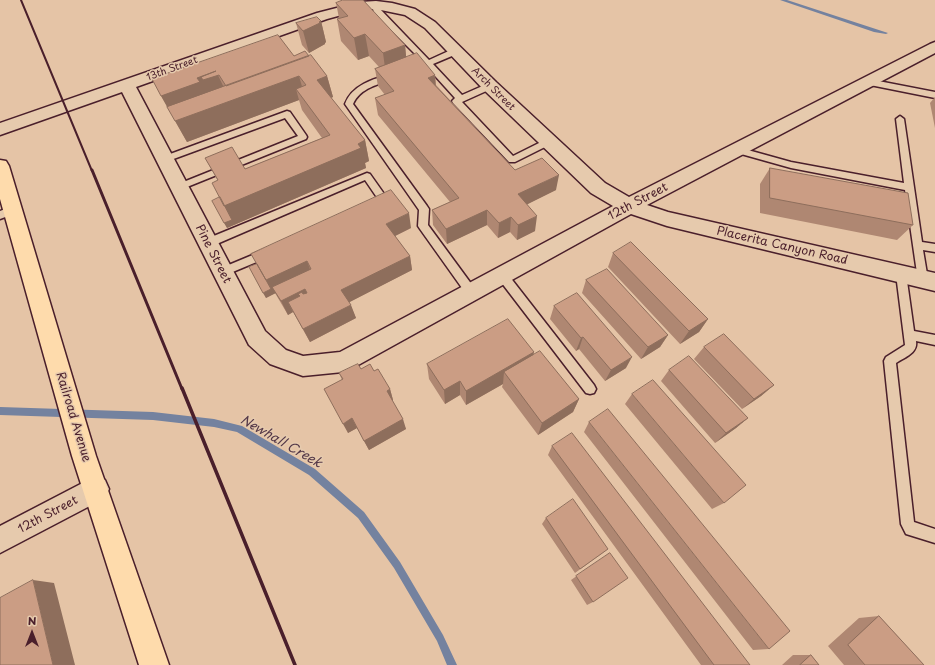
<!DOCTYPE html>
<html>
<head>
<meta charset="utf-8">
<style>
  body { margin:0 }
  #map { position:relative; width:935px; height:665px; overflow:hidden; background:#e5c4a6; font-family:"Playpen Sans",sans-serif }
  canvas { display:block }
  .north { position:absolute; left:12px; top:613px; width:40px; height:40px; -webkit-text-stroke:3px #e6caad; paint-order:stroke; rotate:0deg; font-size:11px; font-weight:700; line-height:16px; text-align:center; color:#4a1f2b }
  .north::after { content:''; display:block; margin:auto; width:14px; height:18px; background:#4a1f2b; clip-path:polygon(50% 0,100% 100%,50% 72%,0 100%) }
</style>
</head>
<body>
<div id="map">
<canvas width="935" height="665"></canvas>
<div class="north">N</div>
</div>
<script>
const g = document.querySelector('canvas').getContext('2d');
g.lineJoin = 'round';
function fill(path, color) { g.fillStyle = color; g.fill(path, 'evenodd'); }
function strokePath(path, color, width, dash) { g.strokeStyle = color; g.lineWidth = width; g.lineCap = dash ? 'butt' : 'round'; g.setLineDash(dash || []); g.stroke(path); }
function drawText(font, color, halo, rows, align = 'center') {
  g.font = font + ' "Playpen Sans",sans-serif'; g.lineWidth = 3; g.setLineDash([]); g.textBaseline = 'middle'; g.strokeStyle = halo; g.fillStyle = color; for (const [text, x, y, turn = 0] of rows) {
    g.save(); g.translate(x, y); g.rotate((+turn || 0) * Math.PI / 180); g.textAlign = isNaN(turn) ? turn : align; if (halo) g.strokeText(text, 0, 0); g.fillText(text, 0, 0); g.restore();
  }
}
fill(new Path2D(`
  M780,0H787L888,33L886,34L874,32Z
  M0,407L153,412L214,419L242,426L315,469L364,512L400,562L443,635L457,665H447L437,641L394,568L358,518L309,475L237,432L214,427L153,420L0,415Z`), '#74829f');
const service = new Path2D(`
  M373,3H379L381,10L429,60L453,49H459V53L433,64L462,95L487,84H493V88L462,102L513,156L545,140H551L552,142L551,144L515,162H509L453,103L452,101L455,98L426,66L412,70H409V66L423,62L374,13L372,5Z
  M391,74L394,75V79C379,84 360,88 353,104L427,206L429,209L428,225L475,289L476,292L475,295L471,296L467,295L420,229L418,226L419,210L345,104C352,85 373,79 391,74Z
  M868,79L935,92V98L865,84V80Z
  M287,111L290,112L306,135L307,137L306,139L182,189H176L174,187L176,185L298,136L285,118L168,161H162L160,159L162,157Z
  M900,116L904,119L922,242L935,244V252L923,250L928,280L927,283L923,284L919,283L918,280L905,190L791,168L734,152L733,150L737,147L791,162L904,183L896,119Z
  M367,173L370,174L387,198L389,200C386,205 379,207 374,206L372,203L378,199L365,180L212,246H204L203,243L204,240Z
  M13,206L16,207L18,210L16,213L0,219V211Z
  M267,249L271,250L272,253L271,256L223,276L219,275L218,272L219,269Z
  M901,270L905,271L906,274L914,331L935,335V345L916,341C918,353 905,357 896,363L914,522L935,529V543L906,534L901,524L884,361L886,357L905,345L896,274L897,271Z
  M502,271L506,272L594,385L596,389L594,393L590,394L586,393L498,278L497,275L498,272Z`);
const minor = new Path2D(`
  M376,1L392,3L415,9L435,22L496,82L605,183L629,197L930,44L935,42V53L647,205L668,212L935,273V291L667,226L631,214L351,369L343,372L303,376L270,364L249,345L122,92L0,135V123L317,13L360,2ZM376,9L405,15L425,28L484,90L591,193L613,206L340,352L303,356L286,350L265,331L136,87L327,19L360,10Z
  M96,476L105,480L109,489L105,498L0,553V526Z`);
const primary = new Path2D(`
  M0,160L6,161L9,166L96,456L169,665H139L72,456L0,199Z`);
strokePath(service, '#4a1f2b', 3);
strokePath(minor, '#4a1f2b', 3);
strokePath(primary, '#4a1f2b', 3);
fill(service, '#e6caad');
fill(minor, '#e6caad');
fill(primary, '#fedbac');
strokePath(new Path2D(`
  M21,0L92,171`), '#4a1f2b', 2);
strokePath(new Path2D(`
  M92,170L182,389`), '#4a1f2b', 3);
strokePath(new Path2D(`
  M182,388L295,665`), '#4a1f2b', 3.5);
fill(new Path2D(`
  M336,3L405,45L406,57L435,75L436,85L515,170L556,190L527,204L535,231L517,240L510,232L498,238L487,225L447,244L433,225L432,210L450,202L378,115L375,98L385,95L378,86L375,69L379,67L369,56L358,60L341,41L337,19L339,18Z
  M321,21L326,42L325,43V44L309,53L302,45L296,23Z
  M294,56H309L327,76L333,97L331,98L365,140L369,161L365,163L366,168L227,228L220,197L218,181L205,158L245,169L322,138L302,110L299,100L187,142L152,79Z
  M935,97V128L930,103Z
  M770,168L913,225L897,240L760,213V184Z
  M411,228L395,236L410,256L412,270L349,302L356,318L310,342L293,312L288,315L275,293L266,298L257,264L251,254Z
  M613,253L708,319L699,332L680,344L608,267Z
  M586,280L668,335L660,347L641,359L582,293Z
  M554,306L626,368L605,381L579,349L576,351L550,319Z
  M704,347L774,385L761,396L742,409L694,359Z
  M534,352L533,355L579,399L573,412L538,435L502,387L503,384L466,405L460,395L445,404L429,379L427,364Z
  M361,369L374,371L390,389L393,400L392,401L406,429L369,450L357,428L348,433L342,380L339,373Z
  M669,370L748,418L736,428L715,443L661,381Z
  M632,394L724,503L712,509L625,404Z
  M589,422L769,649L753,650L584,432Z
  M552,446L750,665H701L548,455Z
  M546,518L608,549L575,573L542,524Z
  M610,553L593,602L587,605L571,580Z
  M879,616L924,665H844L828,646L859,618Z
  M793,655H811L819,665H782Z`), '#af8772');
fill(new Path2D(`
  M321,21L326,42L325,43V44L309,53L303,31Z
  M365,34L369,56L358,60L354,38Z
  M405,45L407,66L386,75L383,53Z
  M216,71L226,92L211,97L201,77L209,93L170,112L161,96L197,78Z
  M435,75L436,92L428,78Z
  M299,76L305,97L296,89L299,100L187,142L175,121Z
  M327,76L333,97L322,101L317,80Z
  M365,140L369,161L365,163L366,168L227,228L224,223V206Z
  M559,175L556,190L516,210L518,194Z
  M487,210V225L447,244L446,229Z
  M409,213L411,228L389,239L386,224Z
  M537,216L535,231L517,240L518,225Z
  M511,217L510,232L498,238L499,223Z
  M410,256L412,270L346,304L341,290Z
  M307,261L312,275L266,298L263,293L271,289L266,280Z
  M305,289L311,303L304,306L288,302L293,312L288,315L281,301Z
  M351,305L356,318L310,342L303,329Z
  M708,319L699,332L680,344L689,331Z
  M668,335L660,347L641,359L648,347Z
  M583,337L579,349L576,351L581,338Z
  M534,352L530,367L504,372L503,384L466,405V391Z
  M632,357L626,368L605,381L611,370Z
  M460,381V395L445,404L444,390Z
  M774,385L761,396L742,409L754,399Z
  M390,389L393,400L390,402L387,391Z
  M579,399L573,412L538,435L542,423Z
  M352,418L357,428L348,433L343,424Z
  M748,418L736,428L715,443L726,433Z
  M403,419L406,429L369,450L364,441Z
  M33,580L54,583L75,665H53Z`), '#8e6e5c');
const building = new Path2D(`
  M343,0H363L405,45L383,53L365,34L354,38L337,19L348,16L336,3Z
  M317,17L321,21L319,22L320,23L303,31L296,23Z
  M278,35L294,56L305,51L309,56L226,86L219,75L203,80L201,77L216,71L197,78L200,82L161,96L152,79Z
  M417,53L435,75L428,78L515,170L542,158L559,175L518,194L537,216L518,225L511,217L499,223L487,210L446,229L432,210L459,198L375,98L394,91L375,69Z
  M311,55L327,76L317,80L365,140L358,144L361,148L224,206L212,183L218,180L205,158L232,147L245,169L330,135L296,89L306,85L299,76L175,121L167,107Z
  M770,168L908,193L913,225L770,198Z
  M391,190L409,213L386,224L410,256L341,290L351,305L303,329L288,302L300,296L298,294L302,292L303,294L307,293L305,289L281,301L272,287L311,269L307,261L266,280L251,254Z
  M220,197L232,220L224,223L212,201Z
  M631,242L708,319L689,331L613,253Z
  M257,264L271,289L263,293L249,267Z
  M607,269L668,335L648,347L586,280Z
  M577,293L632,357L611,370L583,337L581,338L554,306Z
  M508,319L534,352L466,391L460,381L444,390L427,364Z
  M724,334L774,385L754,399L704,347Z
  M540,351L579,399L542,423L504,372Z
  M689,356L748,418L726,433L669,370Z
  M358,364L361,369L370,364L374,371L378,369L390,389L387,391L403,419L364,441L352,418L343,424L324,389L343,379L339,373Z
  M653,380L746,485L724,503L632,394Z
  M608,409L790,631L769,649L589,422Z
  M572,433L750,665H714L552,446Z
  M573,499L608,549L580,569L546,518Z
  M610,553L628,578L593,602L576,576Z
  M33,580L53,665H0V598Z
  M879,616L924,665H865L848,645Z
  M811,655L819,665H800Z`);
fill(building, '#cb9d84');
strokePath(building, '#8e6e5c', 1);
drawText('10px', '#4a1f2b', '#e6caad', [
  ["13th Street",172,69,-20],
  ["Arch Street",493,89,45]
]);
drawText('12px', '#4a1f2b', '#e6caad', [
  ["12th Street",638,202,-28],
  ["Placerita Canyon Road",782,246,13],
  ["Pine Street",213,254,63],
  ["Railroad Avenue",73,417,73],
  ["12th Street",48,515,-28]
]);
drawText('italic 13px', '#543848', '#e6caad', [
  ["Newhall Creek",281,442,30]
]);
</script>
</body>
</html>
